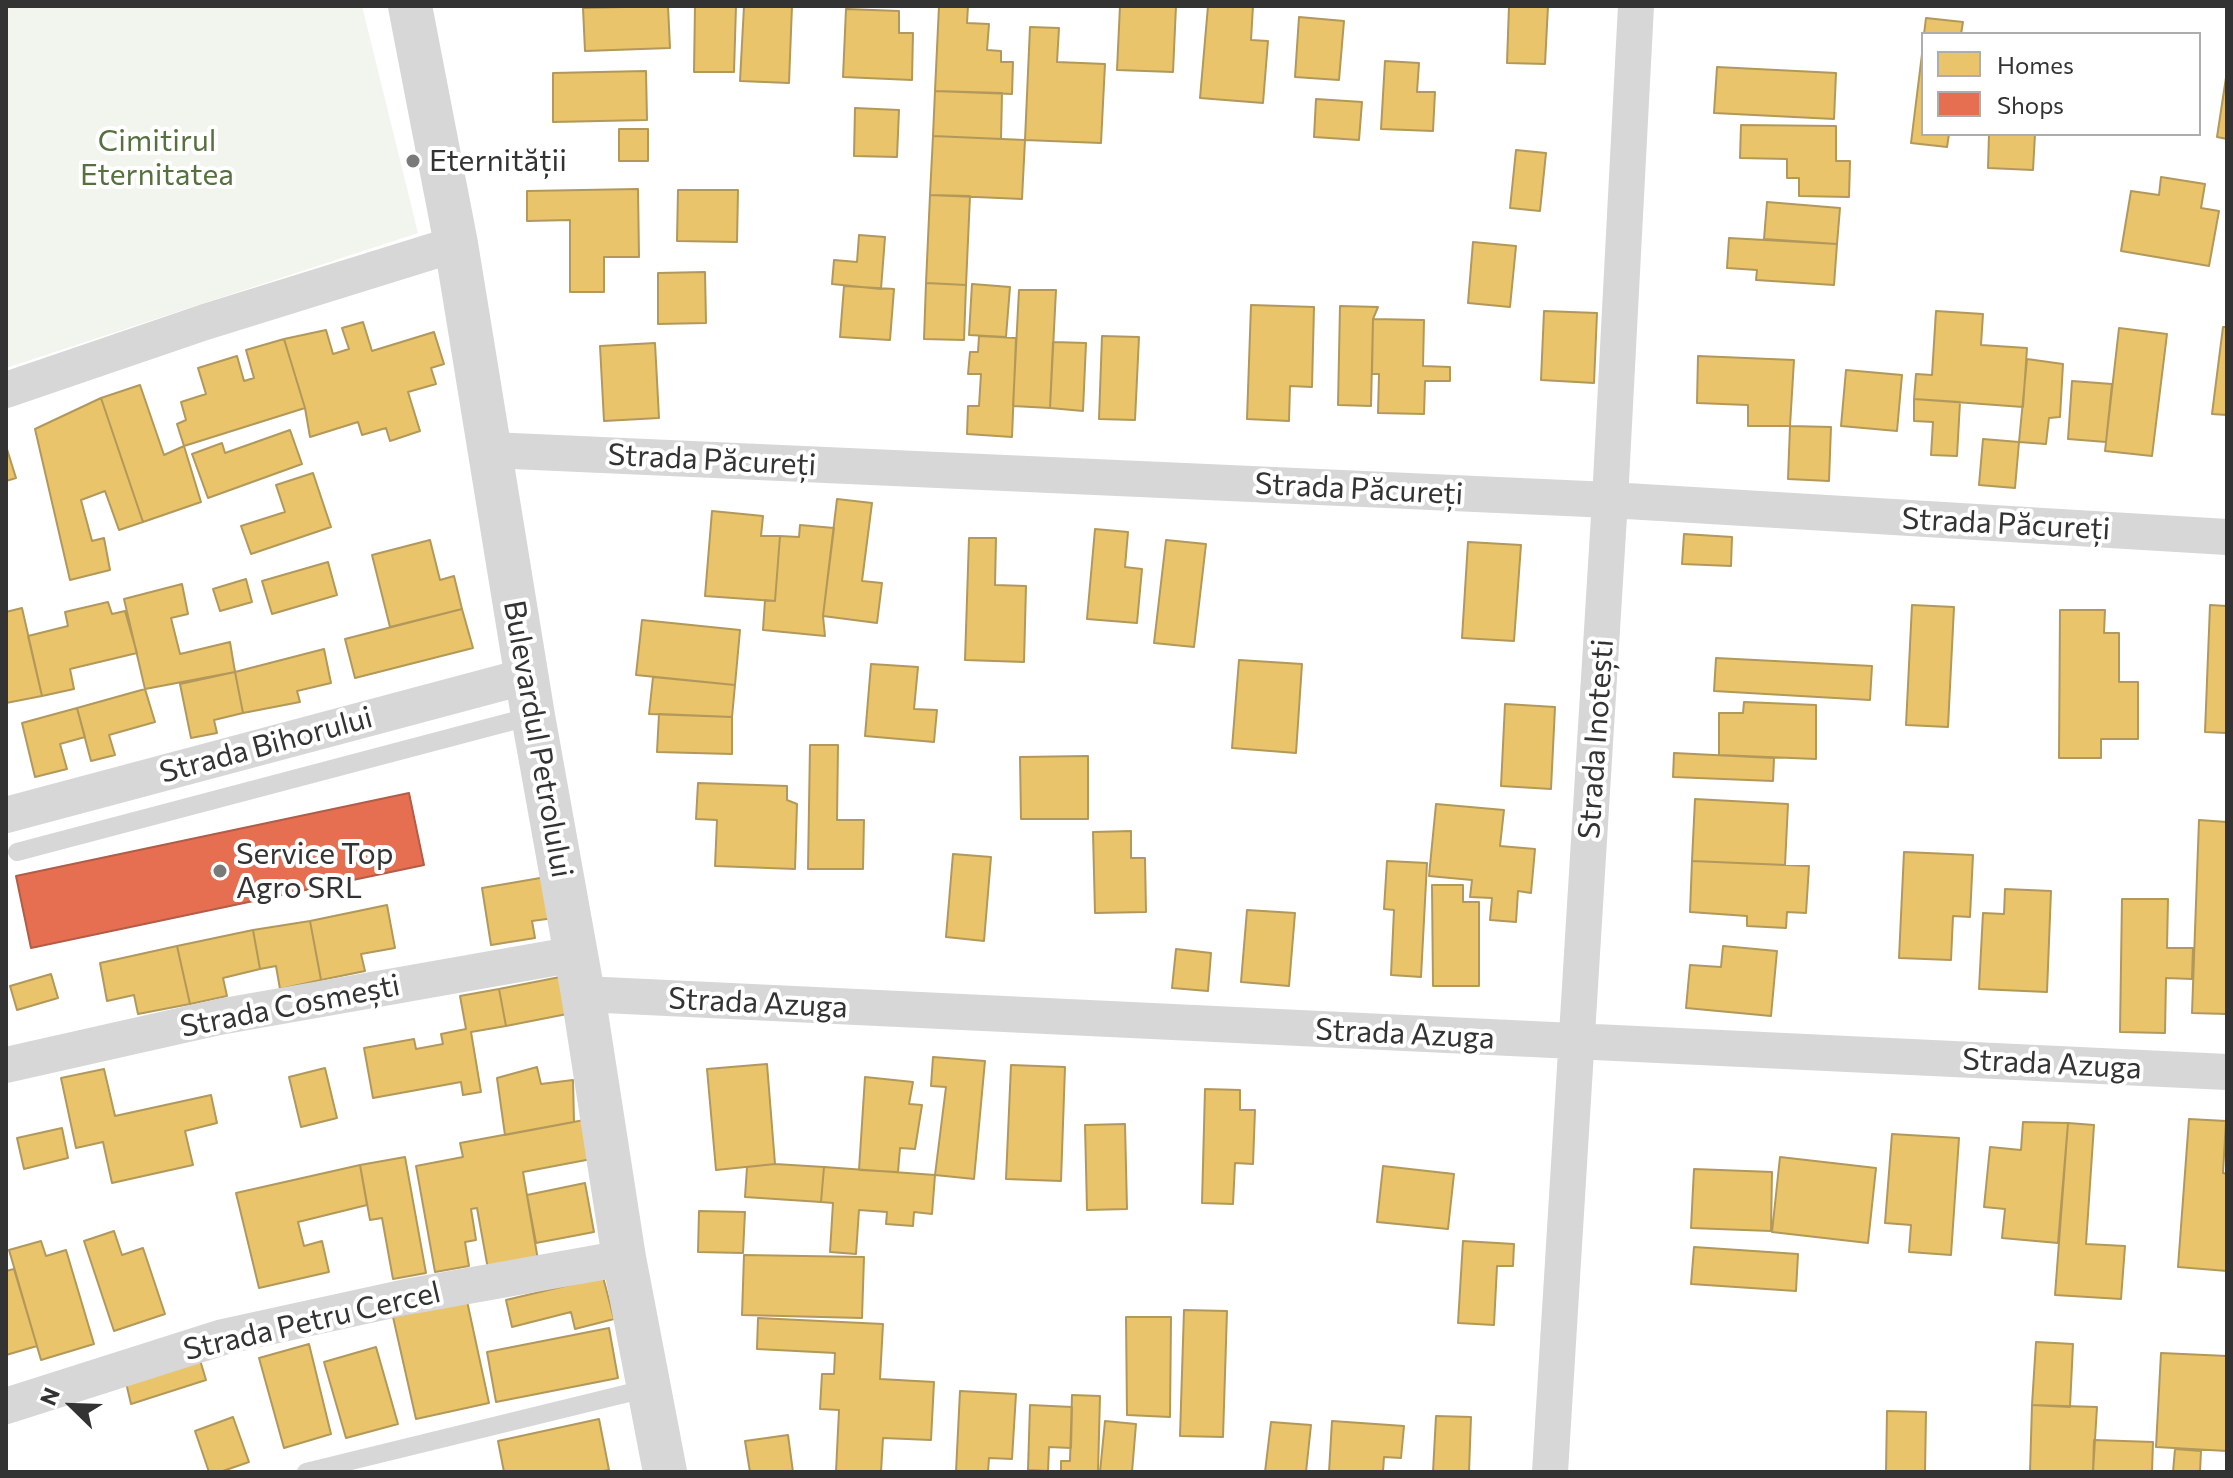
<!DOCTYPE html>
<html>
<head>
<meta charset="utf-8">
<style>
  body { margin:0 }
  #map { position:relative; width:2233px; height:1478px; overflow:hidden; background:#fff; font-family:Commissioner,sans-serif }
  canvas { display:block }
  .frame { position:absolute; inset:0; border:8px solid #333; pointer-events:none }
  .legend { position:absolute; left:1921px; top:32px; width:280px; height:104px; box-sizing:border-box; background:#fff; border:2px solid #adadad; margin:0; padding:10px 14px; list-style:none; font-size:24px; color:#333 }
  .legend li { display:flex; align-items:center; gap:16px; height:40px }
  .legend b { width:40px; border:2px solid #adadad }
  .north { position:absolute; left:32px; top:1366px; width:80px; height:80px; -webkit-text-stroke:6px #fff; paint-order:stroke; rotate:293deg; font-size:22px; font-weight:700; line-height:32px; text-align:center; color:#333 }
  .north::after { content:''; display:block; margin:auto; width:28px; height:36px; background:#333; clip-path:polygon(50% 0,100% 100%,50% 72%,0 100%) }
</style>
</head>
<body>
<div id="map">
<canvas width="2233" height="1478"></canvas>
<div class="frame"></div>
<ul class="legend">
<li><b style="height:22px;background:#e9c46a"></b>Homes</li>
<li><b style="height:22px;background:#e76f51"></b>Shops</li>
</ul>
<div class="north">N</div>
</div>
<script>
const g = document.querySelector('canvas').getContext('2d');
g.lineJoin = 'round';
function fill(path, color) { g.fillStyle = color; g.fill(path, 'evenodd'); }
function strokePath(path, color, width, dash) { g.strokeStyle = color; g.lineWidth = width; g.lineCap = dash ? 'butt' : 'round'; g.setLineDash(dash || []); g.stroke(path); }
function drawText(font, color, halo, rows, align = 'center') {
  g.font = font + ' Commissioner,sans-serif'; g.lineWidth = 8; g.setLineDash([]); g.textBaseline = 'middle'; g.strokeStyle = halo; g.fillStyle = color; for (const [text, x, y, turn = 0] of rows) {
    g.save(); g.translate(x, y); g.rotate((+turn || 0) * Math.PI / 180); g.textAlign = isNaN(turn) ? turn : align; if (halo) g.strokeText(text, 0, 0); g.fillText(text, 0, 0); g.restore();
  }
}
fill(new Path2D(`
  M6,6H362L418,233L6,368Z`), '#f1f5ed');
const homes = new Path2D(`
  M668,6L670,48L585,51L583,8Z
  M695,6H736L734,72H694Z
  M744,6H792L789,83L740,81Z
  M939,6H968L967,23L989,24L987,50L1001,51V62H1013L1012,94L935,91Z
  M1120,6H1176L1173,72L1117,70Z
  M1208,6H1253L1251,40L1268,41L1263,103L1200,98Z
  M1509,6H1548L1545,64L1507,63Z
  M846,9L899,11V33H913L912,80L843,77Z
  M1299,17L1344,21L1339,80L1295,77Z
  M1926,18L1963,22L1961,34H1924Z
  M1030,27L1059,28L1057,62L1105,64L1101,143L1025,140Z
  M1923,46V134H1949L1947,147L1911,143Z
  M1385,61L1419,63L1417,92H1435L1433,131L1381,129Z
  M1717,67L1836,73L1834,119L1714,113Z
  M646,71L647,120L553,122V73Z
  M2227,71V139L2217,137Z
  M935,91L1002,93L1001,139L933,136Z
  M1316,99L1362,102L1359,140L1314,137Z
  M855,108L899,110L897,157L854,156Z
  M1741,125L1836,126V161H1850L1849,197L1799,196V178H1787V159L1740,158Z
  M619,129H648V161H619Z
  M1989,134H2035L2033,170L1988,168Z
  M933,136L1025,140L1022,199L930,195Z
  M1516,150L1546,153L1540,211L1510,208Z
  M2161,177L2205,184L2201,208L2219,211L2209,266L2121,251L2131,191L2159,195Z
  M638,189L639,257H604V292H570V220L527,221V191Z
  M678,190H738L737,242L677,241Z
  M930,195L970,196L966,285L926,283Z
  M1767,202L1840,208L1837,244L1764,239Z
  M859,235L885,237L881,289L832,284L834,260L857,262Z
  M1729,238L1837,244L1834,285L1756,280L1757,270L1727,268Z
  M1473,242L1516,246L1510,307L1468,303Z
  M705,272L706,323L658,324V273Z
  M926,283L966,285L964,340L924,339Z
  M972,284L1010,287L1006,337L969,335Z
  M844,286L894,289L890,340L840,337Z
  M1019,290H1056L1050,408L1013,406Z
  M1251,305L1314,307L1312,387L1290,386L1289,421L1247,419Z
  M1340,306L1378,307L1373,319L1371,406L1338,405Z
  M1544,311L1597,313L1594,383L1541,380Z
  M1936,311L1983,314L1981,345L2027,348L2023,407L1914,399L1916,374L1932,375Z
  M1373,319L1424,320L1423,366L1450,367V381H1425L1424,414L1378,413L1379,374H1372Z
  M363,322L372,351L434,332L444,364L431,368L436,384L408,392L420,431L390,441L386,428L362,435L358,422L310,437L305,408L284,339L326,330L333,354L349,349L342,328Z
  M2223,327H2227V415L2212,414Z
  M2119,328L2167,334L2152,456L2105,451Z
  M979,336L1016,338L1012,437L967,434L968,406H979L981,374H968L970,352H978Z
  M1102,336L1139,337L1135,420L1099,419Z
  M284,339L305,408L184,446L177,424L186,420L181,402L206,394L198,368L237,356L244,381L254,378L246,350Z
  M1053,342L1086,343L1083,411L1050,408Z
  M655,343L659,418L604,421L600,346Z
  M1698,356L1794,360L1790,426H1748V405L1697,403Z
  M2027,359L2063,364L2060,417L2049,418L2046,444L2019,442Z
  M1846,370L1902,375L1897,431L1841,426Z
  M2072,381L2112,384L2106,442L2068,439Z
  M140,385L164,455L184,446L201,502L143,522L101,398Z
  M101,398L143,522L119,530L105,491L81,500L92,541L104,538L110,570L70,580L35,429Z
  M1914,399L1960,402L1957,456L1931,455L1933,422L1914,421Z
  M1790,426L1831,427L1829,481L1788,479Z
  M290,430L302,464L208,498L192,454L222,443L225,453Z
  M1983,439L2019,442L2015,488L1979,485Z
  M6,446L16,478L6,481Z
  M313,473L331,527L251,554L241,526L285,512L276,485Z
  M837,499L872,503L862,581L882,583L877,623L823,616Z
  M712,511L763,516L761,536H780L775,601L705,596Z
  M800,525L834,528L823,616L825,636L763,630L765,600L775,601L780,536L799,537Z
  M1095,529L1128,532L1125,567L1142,569L1137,623L1087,619Z
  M1684,534L1732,537L1731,566L1682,564Z
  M969,538H996L995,585L1026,586L1024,662L965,660Z
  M430,540L440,580L454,576L462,609L390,627L372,555Z
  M1166,540L1206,544L1194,647L1154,643Z
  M1468,542L1521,545L1514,641L1462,638Z
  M328,562L337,595L272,614L262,581Z
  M246,579L252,602L220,611L213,589Z
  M182,584L188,614L171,618L180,654L230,642L235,672L145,689L124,599Z
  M108,602L112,614L125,611L137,653L70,669L74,689L42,696L28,636L68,626L65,612Z
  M1912,605L1954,607L1948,727L1906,725Z
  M2210,605L2227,606V733L2205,732Z
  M22,608L42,696L6,703V612Z
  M462,609L473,648L355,678L345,639Z
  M2060,610H2105L2104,633H2119V682H2138V739H2101V758H2059Z
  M642,620L740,630L735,685L636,675Z
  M324,649L331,683L297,691L300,702L243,713L235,672Z
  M1716,658L1872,666L1870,700L1714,691Z
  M1239,660L1302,664L1296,753L1232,748Z
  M871,664L918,667L914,709L937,710L934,742L865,736Z
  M235,672L243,713L214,720L217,733L191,738L180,684Z
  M653,677L735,685L732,717L649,714Z
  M145,689L155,722L109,735L115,755L91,761L77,708Z
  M1744,702L1816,705V759L1719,755V713H1743Z
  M1505,704L1555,707L1551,789L1501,786Z
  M77,708L85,737L60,744L67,769L35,777L22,723Z
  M659,714L732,717V754L657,752Z
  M810,745H838L837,820H864L863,869H808Z
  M1674,753L1774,758L1773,781L1673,777Z
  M1088,756V819H1021L1020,757Z
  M698,783L787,786V800L797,804L795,869L715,866L717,820L696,819Z
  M1695,799L1788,804L1785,865L1692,861Z
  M1436,804L1504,810L1500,846L1535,849L1531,893L1518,891L1516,922L1490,920L1492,898L1470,897L1472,880L1429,876Z
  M2199,820L2227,822V1014L2192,1013Z
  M1131,831V858H1145L1146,912L1095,913L1093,832Z
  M1904,852L1973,855L1970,917L1953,916L1951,960L1899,958Z
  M953,854L991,857L984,941L946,937Z
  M1387,861L1427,863L1421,977L1391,975L1394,910L1384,909Z
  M1692,861L1809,866L1806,913L1787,912L1786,928L1747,926V916L1690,912Z
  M546,877L554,918L532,921L535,938L491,945L482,888Z
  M1432,885H1463V902H1479V986H1433Z
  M2005,889L2051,891L2047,992L1979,989L1983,913L2004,914Z
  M2122,899H2168L2167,948H2193L2192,979L2166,978L2165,1033L2120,1032Z
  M387,905L395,948L361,954L365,971L321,980L310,921Z
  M1247,910L1295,913L1289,986L1241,982Z
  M310,921L321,980L280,989L276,966L260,969L253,930Z
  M253,930L260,969L223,978L227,996L190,1004L177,946Z
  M177,946L190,1004L138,1014L134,995L107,1001L100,963Z
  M1723,946L1777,951L1771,1016L1686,1008L1690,965L1721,967Z
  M1176,949L1211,953L1208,991L1172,988Z
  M51,974L58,998L17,1010L10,986Z
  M560,977L567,1014L506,1026L499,989Z
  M499,989L506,1026L471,1032L481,1092L463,1095L461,1082L373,1098L364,1048L414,1039L416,1049L443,1044L441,1034L466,1029L460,996Z
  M933,1057L985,1061L974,1179L935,1175L946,1087L931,1086Z
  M767,1064L775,1164L716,1170L707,1069Z
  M1011,1065L1065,1067L1061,1181L1006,1179Z
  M537,1067L541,1084L573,1080L574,1122L505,1135L497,1078Z
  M325,1068L337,1118L301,1127L289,1077Z
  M104,1069L115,1116L211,1095L217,1123L185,1131L193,1165L112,1183L103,1142L76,1148L61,1078Z
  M865,1077L913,1082L909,1104L922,1105L915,1149L900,1148L898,1172L859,1170Z
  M1205,1089L1240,1090V1110H1255L1253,1164L1235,1163L1233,1204L1202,1203Z
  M595,1118L602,1157L523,1172L538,1260L488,1269L477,1208L471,1209L476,1240L465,1242L469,1266L435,1272L416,1166L463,1157L460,1143Z
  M2189,1119L2226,1121L2223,1173L2227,1174V1271L2178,1267Z
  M2023,1122L2068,1123L2058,1243L2002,1238L2005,1209L1984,1207L1990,1147L2021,1150Z
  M2068,1123L2094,1125L2086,1244L2125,1246L2121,1299L2055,1295Z
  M1125,1124L1127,1209L1087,1210L1085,1125Z
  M62,1128L68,1158L24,1169L17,1138Z
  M1892,1134L1959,1138L1951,1255L1909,1252L1911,1225L1885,1223Z
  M405,1157L426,1273L393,1279L382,1218L370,1220L360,1165Z
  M1780,1157L1876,1168L1868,1243L1772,1232Z
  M775,1164L824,1167L821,1202L745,1197L747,1167Z
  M360,1165L367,1205L298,1222L304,1246L322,1241L329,1272L259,1288L236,1193Z
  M1383,1166L1454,1174L1448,1229L1377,1222Z
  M824,1167L935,1175L932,1214L914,1212L913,1226L886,1224L887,1212L859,1210L856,1254L830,1252L833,1203L821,1202Z
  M1694,1169L1772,1172L1771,1231L1691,1228Z
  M585,1183L594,1232L536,1243L527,1195Z
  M699,1211L745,1212L743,1253L698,1252Z
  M114,1231L122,1255L143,1248L165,1314L114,1331L84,1241Z
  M41,1241L46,1256L66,1250L94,1344L41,1360L9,1250Z
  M1463,1241L1514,1244L1513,1266H1497L1494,1325L1458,1323Z
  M1694,1247L1798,1254L1796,1291L1691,1284Z
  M744,1255L864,1257L862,1318L742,1315Z
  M14,1269L37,1346L6,1355V1271Z
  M603,1277L614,1319L575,1329L571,1312L512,1327L506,1300Z
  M467,1301L489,1403L416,1419L393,1317Z
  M1184,1310L1227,1311L1223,1437L1180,1436Z
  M1126,1317H1171L1170,1417L1127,1415Z
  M758,1318L883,1324L880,1379L934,1382L931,1440L883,1438L881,1472H836L839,1410L820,1409L822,1374H834L835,1353L757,1349Z
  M609,1328L618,1378L496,1402L487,1352Z
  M2036,1342L2073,1344L2070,1407L2032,1405Z
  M309,1344L331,1434L284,1448L259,1358Z
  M376,1347L398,1424L346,1438L324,1362Z
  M197,1350L206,1380L131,1404L124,1374Z
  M2161,1353L2227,1356V1451L2156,1447Z
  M960,1391L1016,1394L1012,1459L989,1458L988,1472H956Z
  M1072,1395L1100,1396L1098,1472H1061V1461H1070Z
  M1030,1405L1072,1407L1071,1448L1049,1447L1048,1471L1028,1470Z
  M2032,1405L2097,1407L2093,1472H2030Z
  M1887,1411L1926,1412L1925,1472H1886Z
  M1436,1416L1471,1417L1469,1472H1433Z
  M233,1417L249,1462L220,1472H209L195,1431Z
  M599,1419L609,1470L598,1472H504L498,1441Z
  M1105,1421L1136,1424L1132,1472H1100Z
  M1332,1421L1404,1426L1401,1458L1384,1457L1383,1472H1329Z
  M1271,1422L1311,1425L1306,1472H1265Z
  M788,1435L793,1472H750L745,1441Z
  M2094,1440L2153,1442L2152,1472H2093Z
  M2175,1449L2201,1451L2200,1472H2173Z`);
fill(homes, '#e9c46a');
strokePath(homes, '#b2985a', 2);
const shops = new Path2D(`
  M409,793L424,865L31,948L16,876Z`);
fill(shops, '#e76f51');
strokePath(shops, '#b15d48', 2);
strokePath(new Path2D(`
  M17,852L532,716
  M306,1472L649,1388`), '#d7d7d7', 18);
strokePath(new Path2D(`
  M6,390L205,322L456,244
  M490,450L1610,500L2227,537
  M6,815L527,676
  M583,994L2227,1072
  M6,1065L219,1017L576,954
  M6,1406L223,1337L406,1297L624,1258
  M1550,1472L1610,500L1636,6`), '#d7d7d7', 36);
strokePath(new Path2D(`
  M410,6L456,244L533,716L583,994L624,1258L665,1472`), '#d7d7d7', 44);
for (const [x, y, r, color] of [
  [413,161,8,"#7a7a7a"],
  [220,871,8,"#7a7a7a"]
]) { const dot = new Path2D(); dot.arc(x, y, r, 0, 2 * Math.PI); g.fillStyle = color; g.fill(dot); strokePath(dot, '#fff', 3); }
drawText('30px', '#56703f', '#fff', [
  ["Cimitirul",157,141],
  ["Eternitatea",157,175]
]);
drawText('30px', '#333', '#fff', [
  ["Eternității",429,161],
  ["Service Top",236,854],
  ["Agro SRL",236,888]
], 'left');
drawText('30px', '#333', '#fff', [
  ["Strada Păcureți",712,460,3],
  ["Strada Păcureți",1359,489,3],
  ["Strada Păcureți",2006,524,3],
  ["Bulevardul Petrolului",538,739,80],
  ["Strada Inotești",1596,739,-86],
  ["Strada Bihorului",266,745,-15],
  ["Strada Azuga",758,1003,3],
  ["Strada Cosmești",290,1006,-11],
  ["Strada Azuga",1405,1034,3],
  ["Strada Azuga",2052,1064,3],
  ["Strada Petru Cercel",312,1321,-13]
]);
</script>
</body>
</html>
